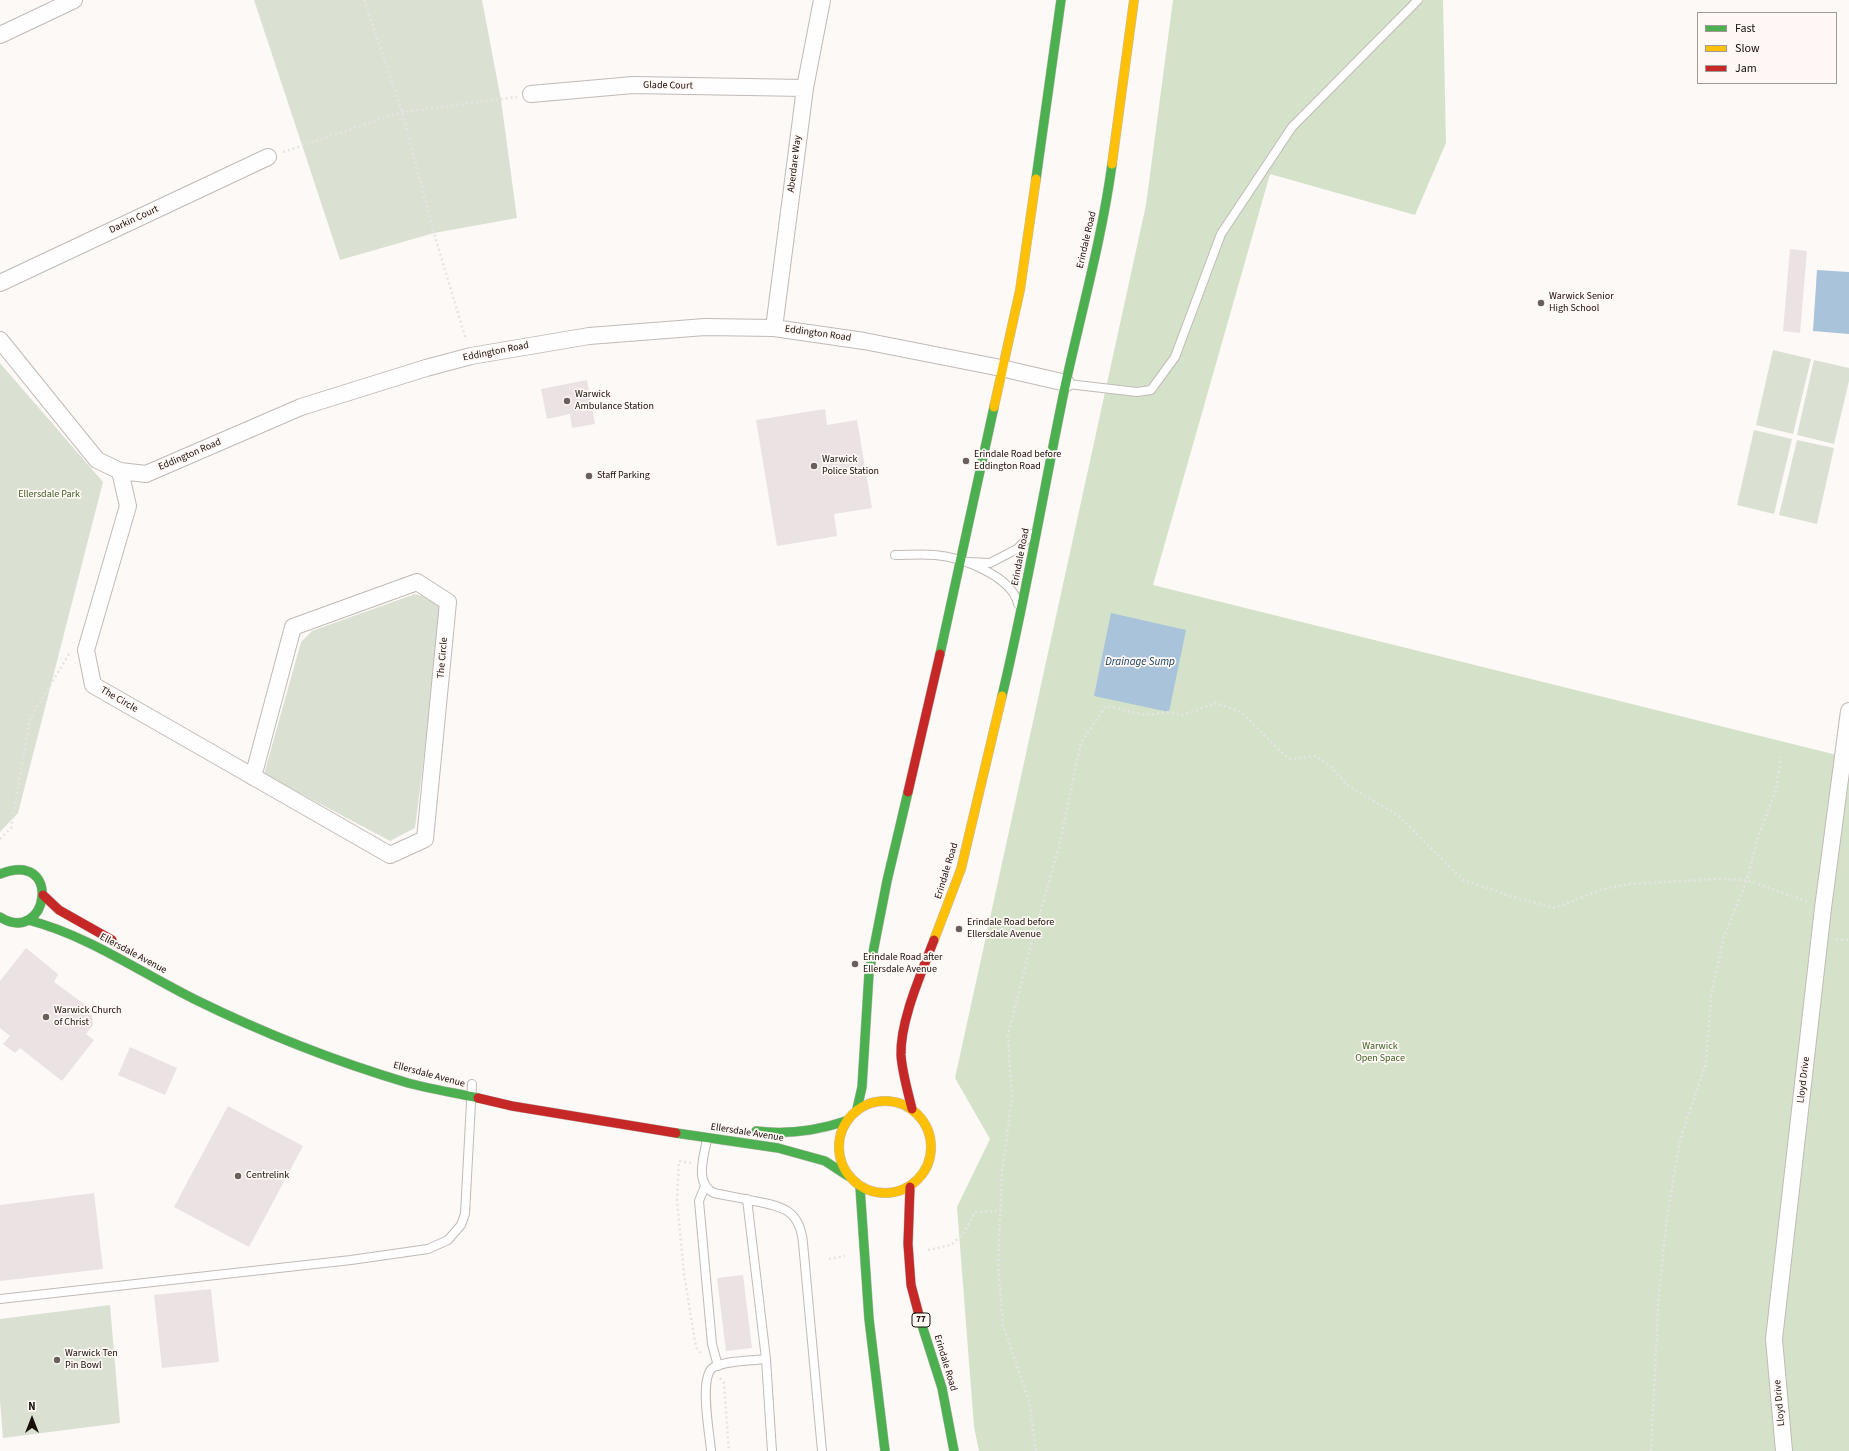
<!DOCTYPE html>
<html>
<head>
<meta charset="utf-8">
<style>
  body { margin:0 }
  #map { position:relative; width:1849px; height:1451px; overflow:hidden; background:#fdf9f7; font-family:"Source Sans 3",sans-serif }
  canvas { display:block }
  .legend { position:absolute; left:1697px; top:12px; width:140px; height:72px; box-sizing:border-box; background:#fff8f5; border:1px solid #a39a97; margin:0; padding:5px 7px; list-style:none; font-size:12px; color:#190e0a }
  .legend li { display:flex; align-items:center; gap:8px; height:20px }
  .legend b { width:20px; border:1px solid #a39a97 }
  .north { position:absolute; left:12px; top:1399px; width:40px; height:40px; -webkit-text-stroke:3px #fff8f5; paint-order:stroke; rotate:0deg; font-size:11px; font-weight:700; line-height:16px; text-align:center; color:#190e0a }
  .north::after { content:''; display:block; margin:auto; width:14px; height:18px; background:#190e0a; clip-path:polygon(50% 0,100% 100%,50% 72%,0 100%) }
</style>
</head>
<body>
<div id="map">
<canvas width="1849" height="1451"></canvas>
<ul class="legend">
<li><b style="height:5px;background:#4caf50"></b>Fast</li>
<li><b style="height:5px;background:#ffc107"></b>Slow</li>
<li><b style="height:5px;background:#c62828"></b>Jam</li>
</ul>
<div class="north">N</div>
</div>
<script>
const g = document.querySelector('canvas').getContext('2d');
g.lineJoin = 'round';
function fill(path, color) { g.fillStyle = color; g.fill(path, 'evenodd'); }
function strokePath(path, color, width, dash) { g.strokeStyle = color; g.lineWidth = width; g.lineCap = dash ? 'butt' : 'round'; g.setLineDash(dash || []); g.stroke(path); }
function drawText(font, color, halo, rows, align = 'center') {
  g.font = font + ' "Source Sans 3",sans-serif'; g.lineWidth = 3.5; g.setLineDash([]); g.textBaseline = 'middle'; g.strokeStyle = halo; g.fillStyle = color; for (const [text, x, y, turn = 0] of rows) {
    g.save(); g.translate(x, y); g.rotate((+turn || 0) * Math.PI / 180); g.textAlign = isNaN(turn) ? turn : align; if (halo) g.strokeText(text, 0, 0); g.fillText(text, 0, 0); g.restore();
  }
}
fill(new Path2D(`
  M254,0H482L501,100L517,218L434,233L340,260Z
  M1773,350L1811,359L1793,434L1756,425Z
  M1814,360L1849,368V381L1834,444L1797,435Z
  M0,363L103,482L18,813L0,832Z
  M1754,430L1792,439L1774,514L1737,505Z
  M1797,440L1834,448L1817,524L1779,515Z
  M415,594L434,599L443,608L415,828L390,841L264,774L301,642L312,631Z
  M110,1305L120,1423L3,1438L0,1401V1319Z`), '#dae1d2');
fill(new Path2D(`
  M1173,0H1443L1446,143L1415,215L1270,174L1153,585L1849,758V1451H979L974,1427L957,1207L990,1139L955,1078L1146,205Z`), '#d5e2ca');
fill(new Path2D(`
  M1817,270L1849,272V334L1813,331Z
  M1111,613L1186,630L1169,712L1094,696Z`), '#a8c3da');
fill(new Path2D(`
  M1790,249L1807,251L1800,333L1783,331Z
  M587,380L595,424L572,428L570,414L547,419L541,389Z
  M825,409L827,425L857,420L872,508L834,514L837,536L777,546L756,420Z
  M26,948L58,974L54,982L91,1009L93,1025L86,1034L94,1040L62,1081L20,1048L15,1053L3,1044L10,1036L0,1028V981Z
  M130,1047L177,1068L165,1095L118,1075Z
  M228,1106L303,1146L249,1247L174,1207Z
  M94,1193L103,1269L0,1281V1205Z
  M743,1275L752,1348L726,1351L717,1278Z
  M211,1289L219,1362L162,1368L154,1295Z`), '#ebe2e4');
const lane = new Path2D(`
  M1068,384L1137,392L1151,390L1175,357L1221,234L1292,127L1418,0
  M895,555C908,555 922,554 935,555C961,557 1012,576 1018,604
  M969,562L990,563L1017,549L1032,534
  M707,1139C704,1157 694,1183 714,1193C728,1196 741,1198 754,1201C782,1206 800,1210 803,1243L822,1451
  M705,1186L699,1201L712,1344L718,1366
  M747,1199L766,1359L772,1451
  M0,1299L351,1260L428,1249L448,1240L461,1225L465,1214L472,1084
  M711,1451C710,1435 698,1375 714,1367C729,1360 750,1361 766,1359`);
const street = new Path2D(`
  M0,35L74,0
  M531,94L633,85L805,88
  M0,283L268,157
  M774,328L805,88L822,0
  M0,340L97,460L120,471L146,474L301,407L426,368L471,356L589,336L705,327L774,328L864,341L1001,368L1066,383
  M120,471L128,506L86,650L93,685L390,855L425,839L448,602L417,582L293,627L253,777
  M1784,1451L1774,1339L1823,908L1849,711`);
const fast = new Path2D(`
  M1036,179L1061,0
  M940,654L994,407
  M1002,696C1027,592 1044,487 1066,382C1082,309 1102,238 1112,164
  M0,874C64,849 48,947 0,917
  M28,920C87,935 140,972 194,999C263,1033 334,1061 408,1083C431,1089 455,1093 478,1098
  M857,1109L862,1087L869,973L887,881L908,792
  M756,1131C788,1135 816,1131 846,1121
  M676,1133L778,1148L825,1161L848,1176
  M860,1187L869,1319L885,1451
  M920,1319L942,1388L954,1451`);
const slow = new Path2D(`
  M1112,164L1134,0
  M994,407L1020,290L1036,179
  M934,940L961,869L1002,696
  M839 1147a46 46 0 1 1 92 0a46 46 0 1 1-92 0Z`);
const jam = new Path2D(`
  M908,792L940,654
  M43,895L59,910L112,940
  M478,1098L512,1106L676,1133
  M912,1109C908,1092 902,1072 901,1055C900,1020 922,972 934,940
  M910,1187L908,1244L911,1285L920,1319`);
strokePath(lane, '#c1bab6', 10);
strokePath(street, '#c1bab6', 18);
strokePath(fast, '#c1bab6', 10);
strokePath(slow, '#c1bab6', 10);
strokePath(jam, '#c1bab6', 10);
strokePath(new Path2D(`
  M364,0L402,112L434,233L466,340
  M283,152L402,112L517,97
  M0,839L11,828L30,719L69,654
  M1836,939L1849,940
  M691,1163L679,1161L677,1200L684,1274L696,1347L701,1354
  M928,1250L951,1245L963,1234L975,1212L1000,1211
  M829,1259L845,1256
  M720,1378L724,1383L729,1451
  M1036,1451L1029,1401L1003,1325L998,1264L1002,1173L1012,1097L1008,1035L1029,952L1059,847L1081,742L1106,706L1146,715L1169,712L1183,715L1216,703L1241,712L1277,748L1290,759L1316,756L1332,768L1347,785L1399,816L1463,880L1510,896L1555,908L1603,889L1630,884L1717,879L1747,880L1808,902
  M1651,1451L1659,1292L1667,1217L1680,1140L1706,1063L1711,996L1724,937L1747,880L1758,837L1776,790L1781,757`), '#e5e4e3', 2.5, [2, 3]);
strokePath(lane, '#fffefe', 8);
strokePath(street, '#fffefe', 16);
strokePath(fast, '#4caf50', 9);
strokePath(slow, '#ffc107', 9);
strokePath(jam, '#c62828', 9);
for (const [x, y, r, color] of [
  [1541,303,4,"#69605d"],
  [567,401,4,"#69605d"],
  [966,461,4,"#69605d"],
  [814,466,4,"#69605d"],
  [589,476,4,"#69605d"],
  [959,929,4,"#69605d"],
  [855,964,4,"#69605d"],
  [46,1017,4,"#69605d"],
  [238,1176,4,"#69605d"],
  [57,1360,4,"#69605d"]
]) { const dot = new Path2D(); dot.arc(x, y, r, 0, 2 * Math.PI); g.fillStyle = color; g.fill(dot); strokePath(dot, '#fff8f5', 1.5); }
for (const [x, y, w] of [
  [921,1320,18]
]) { const box = new Path2D(); box.roundRect(x - w / 2, y - 7, w, 14, 3); g.fillStyle = '#fff8f5'; g.fill(box); strokePath(box, '#190e0a', 1); }
drawText('bold 9px', '#190e0a', null, [
  ["77",921,1320]
]);
drawText('10px', '#190e0a', '#fff8f5', [
  ["Glade Court",668,86,1],
  ["Aberdare Way",795,164,-83],
  ["Darkin Court",134,220,-25],
  ["Erindale Road",1087,240,-77],
  ["Eddington Road",818,334,8],
  ["Eddington Road",496,352,-11],
  ["Eddington Road",190,455,-23],
  ["Erindale Road",1021,557,-79],
  ["The Circle",443,658,-85],
  ["The Circle",119,700,30],
  ["Erindale Road",947,871,-73],
  ["Ellersdale Avenue",133,954,28],
  ["Ellersdale Avenue",429,1075,15],
  ["Lloyd Drive",1804,1080,-83],
  ["Ellersdale Avenue",747,1133,9],
  ["Erindale Road",945,1363,73],
  ["Lloyd Drive",1780,1403,-95]
]);
drawText('10px', '#190e0a', '#fff8f5', [
  ["Warwick Senior",1549,297],
  ["High School",1549,309],
  ["Warwick",575,395],
  ["Ambulance Station",575,407],
  ["Erindale Road before",974,455],
  ["Eddington Road",974,467],
  ["Warwick",822,460],
  ["Police Station",822,472],
  ["Staff Parking",597,476],
  ["Erindale Road before",967,923],
  ["Ellersdale Avenue",967,935],
  ["Erindale Road after",863,958],
  ["Ellersdale Avenue",863,970],
  ["Warwick Church",54,1011],
  ["of Christ",54,1023],
  ["Centrelink",246,1176],
  ["Warwick Ten",65,1354],
  ["Pin Bowl",65,1366]
], 'left');
drawText('10px', '#3e6026', '#fff8f5', [
  ["Ellersdale Park",49,495],
  ["Warwick",1380,1047],
  ["Open Space",1380,1059]
]);
drawText('italic 11px', '#0e3d5e', '#fff8f5', [
  ["Drainage Sump",1140,663]
]);
</script>
</body>
</html>
